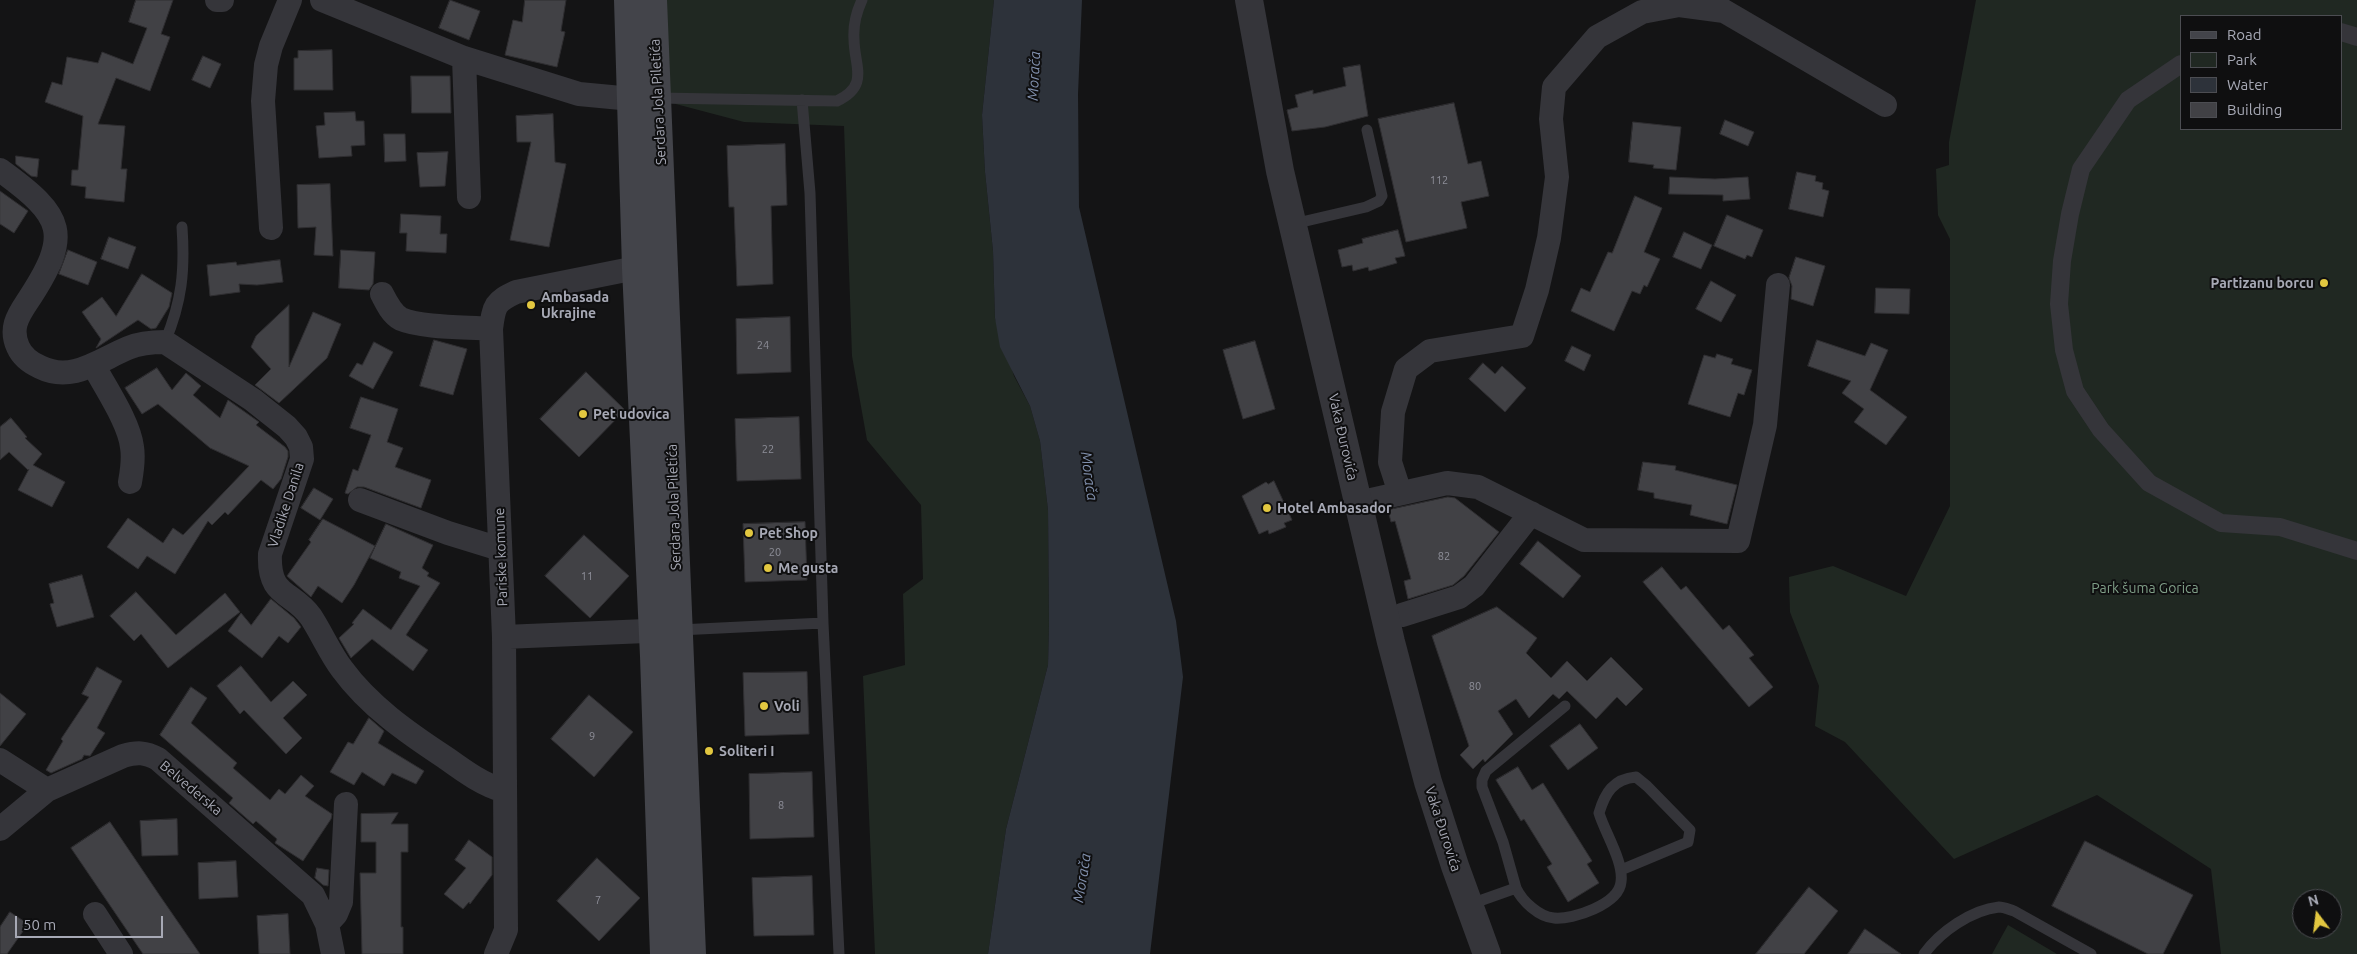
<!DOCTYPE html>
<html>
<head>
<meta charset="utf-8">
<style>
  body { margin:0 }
  #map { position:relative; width:2357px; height:954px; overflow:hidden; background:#141415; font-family:Ubuntu,sans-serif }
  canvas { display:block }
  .legend { position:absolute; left:2180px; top:15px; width:162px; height:115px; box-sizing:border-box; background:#0f0f10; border:1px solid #4c4d52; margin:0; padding:6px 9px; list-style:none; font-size:15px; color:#a7a9b5 }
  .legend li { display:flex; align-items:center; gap:10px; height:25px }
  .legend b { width:25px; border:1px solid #4c4d52 }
  .north { position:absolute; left:2292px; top:889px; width:50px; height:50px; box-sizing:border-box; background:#0f0f10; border:1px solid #4c4d52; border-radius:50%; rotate:345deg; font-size:14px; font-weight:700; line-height:20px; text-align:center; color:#a7a9b5 }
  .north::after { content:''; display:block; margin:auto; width:18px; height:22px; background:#e2c740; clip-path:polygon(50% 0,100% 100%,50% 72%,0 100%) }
  .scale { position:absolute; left:15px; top:916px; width:148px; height:22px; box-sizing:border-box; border:2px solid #a7a9b5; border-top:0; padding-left:6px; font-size:15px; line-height:18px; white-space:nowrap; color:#a7a9b5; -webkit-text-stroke:4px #0f0f10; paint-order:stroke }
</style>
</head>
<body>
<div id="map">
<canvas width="2357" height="954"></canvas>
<ul class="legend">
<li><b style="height:6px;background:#43444a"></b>Road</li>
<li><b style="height:14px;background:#202822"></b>Park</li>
<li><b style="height:14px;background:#2d323a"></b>Water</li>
<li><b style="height:14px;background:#414145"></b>Building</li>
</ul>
<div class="north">N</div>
<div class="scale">50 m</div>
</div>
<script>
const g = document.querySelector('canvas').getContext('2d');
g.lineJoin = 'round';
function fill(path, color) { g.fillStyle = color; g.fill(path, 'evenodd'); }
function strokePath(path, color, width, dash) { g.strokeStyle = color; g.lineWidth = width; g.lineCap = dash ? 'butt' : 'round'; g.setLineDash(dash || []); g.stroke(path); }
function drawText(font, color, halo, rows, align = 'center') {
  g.font = font + ' Ubuntu,sans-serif'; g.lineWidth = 4; g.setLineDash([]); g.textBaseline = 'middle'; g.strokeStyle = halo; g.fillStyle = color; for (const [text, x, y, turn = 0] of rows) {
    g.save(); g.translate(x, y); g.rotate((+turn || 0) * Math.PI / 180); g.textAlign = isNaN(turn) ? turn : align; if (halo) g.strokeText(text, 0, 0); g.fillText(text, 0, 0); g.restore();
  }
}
fill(new Path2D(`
  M653,0H994L982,115L985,172L993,251L995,318L1014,376L1030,406L1040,441L1048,510L1049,625L1048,665L1006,829L988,954H875L863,676L905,665L903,594L923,579L921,505L867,440L852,356L844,126L744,122L653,98Z
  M1976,0H2357V954H2221L2211,869L2097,795L1954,859L1845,742L1815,726L1819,686L1790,612L1789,577L1833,566L1906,596L1950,506V239L1938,215L1936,169L1949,165V142ZM2181,16H2341V129H2181ZM2302,899H2332V929H2302Z
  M2008,925L2057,954H1992Z`), '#202822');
fill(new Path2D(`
  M994,0H1082L1078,94L1079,207L1176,621L1183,677L1150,954H988L1006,829L1048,665L1049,625L1048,510L1040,441L1030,406L1000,347L995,318L993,251L985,172L982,115Z`), '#2d323a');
const building = new Path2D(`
  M136,0H173L161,34L170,37L150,91L116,78L98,124L125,126L121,169H127L124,202L85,198L86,187L71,185L72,170H78L83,116L45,102L52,82L62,85L67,57L98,63L102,52L133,64L147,28L129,22Z
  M450,0L480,11L469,40L439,28Z
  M525,0H566L561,31L565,32L557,67L505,55L513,20L522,22Z
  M332,50L333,90H294V58H298V51Z
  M203,56L221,64L210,88L192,80Z
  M1360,65L1368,116L1325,127L1292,131L1287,110L1298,107L1295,95L1313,90V94L1346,86L1343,68Z
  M411,76H450L451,113H412Z
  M1454,103L1468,164L1481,161L1489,196L1461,202L1467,228L1406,242L1378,119Z
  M355,112L356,121H364L365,145L351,146L352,156L319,158L316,126L325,125L324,113Z
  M553,114L555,162L566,164L549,247L510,240L531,142H517L516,116Z
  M1725,120L1754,132L1748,146L1720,134Z
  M1633,122L1681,127L1676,170L1653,168L1654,165L1629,162Z
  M384,134H405L406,161L385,162Z
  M785,144L787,205L771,206L773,284L737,286L734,207H729L727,146Z
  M448,152L445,186L420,187L417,153Z
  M16,156L39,159L37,177L31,176L16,164Z
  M1797,172L1816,176L1815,181L1823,183L1822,189L1829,191L1823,217L1789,209Z
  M1670,177L1715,179L1748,177L1750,199L1723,201V195L1669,194Z
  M330,184L333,256L314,255L316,227L298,228L297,185Z
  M0,191L28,211L14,233L0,224Z
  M1635,196L1662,208L1644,252L1660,259L1647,287L1644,285L1640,294L1632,291L1614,331L1571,311L1581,288L1590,292L1608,252L1612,253Z
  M401,214L441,216L440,234H447L446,253L406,251L407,233H400Z
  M1727,215L1763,230L1752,257L1747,255L1745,259L1714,246Z
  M1398,230L1405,256L1395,258L1397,263L1369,271L1368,267L1353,271L1352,265L1342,267L1338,250L1363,243L1362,239Z
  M1684,232L1712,245L1701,269L1673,257Z
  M109,237L136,247L128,269L101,259Z
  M68,250L97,262L88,285L59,274Z
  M341,250L375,252L373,284L369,290L339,288Z
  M1796,257L1825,266L1813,306L1791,299L1792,286L1789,278Z
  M280,260L283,282L257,285L239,284L240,292L210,296L207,265L236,262L237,265Z
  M142,274L172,293L169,307L156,328L151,329L138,320L96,348L101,339L82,312L102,297L116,316Z
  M1711,281L1736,295L1721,322L1696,309Z
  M1876,288L1910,289L1909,314L1875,313Z
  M289,305V367L313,312L341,324L327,358L279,403L255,385L271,369L251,347L256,336Z
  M790,317L791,372L737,374L736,319Z
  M434,340L467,349L453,395L420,386Z
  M1817,340L1865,356L1871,343L1888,350L1870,390L1907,417L1886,445L1854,422L1864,409L1842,393L1851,381L1808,366Z
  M1255,341L1275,409L1243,419L1223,350Z
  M374,342L393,352L373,389L349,376L357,363L362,365Z
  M1572,346L1591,355L1584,371L1565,361Z
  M1717,354L1733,359L1731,364L1752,370L1744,395L1738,393L1730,417L1688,404L1704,355L1715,358Z
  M1483,363L1495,374L1502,366L1526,388L1505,412L1469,379Z
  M157,368L172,390L186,373L201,386L193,395L220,418L228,400L259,422L256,425L285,447L288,451V457L281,479L273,489L261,480L228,515L225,512L212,525L208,521L175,574L147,556L138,569L107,547L128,518L163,543L173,528L183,535L249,466L210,448L158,404L142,414L125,388Z
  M586,372L625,410L579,457L540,419Z
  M361,397L398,409L387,442L403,448L395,467L431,480L421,508L364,487H357L348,494L345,493L353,469L358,471L371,435L350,428Z
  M799,417L801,479L737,481L735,419Z
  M11,418L27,437L25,438L42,454L33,465L65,482L52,507L18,490L29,469L28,470L9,452L0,460V427Z
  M1643,462L1676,466L1675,470L1737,485L1727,524L1690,515L1692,505L1654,498V493L1638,490Z
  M1274,481L1292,520L1284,523L1286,527L1269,534L1268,530L1259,534L1242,496L1266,482L1268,484Z
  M314,488L333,499L320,520L301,508Z
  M1448,497L1455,498L1499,532L1464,576L1453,585L1408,599L1404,581L1411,579L1395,521L1391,522L1388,510Z
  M323,519L375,546L354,585L342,603L318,586L311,597L287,576L311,542L309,540Z
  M805,522L807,580L745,582L743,524Z
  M386,524L433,545L422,568L429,573L427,576L440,583L406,635L428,650L413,671L372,639L351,658L339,638L354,624L352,623L363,609L391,630L420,586L399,578L401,572L370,558Z
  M584,535L629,576L590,618L545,576Z
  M1538,541L1581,576L1563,598L1520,564Z
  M1662,567L1681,590L1686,586L1723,630L1729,625L1754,655L1749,658L1773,687L1749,707L1643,582Z
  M82,575L94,617L57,627L50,604L54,603L49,584Z
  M136,592L176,635L225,593L240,612L168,668L141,634L134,641L110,616Z
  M271,599L294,618L301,627L288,643L279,636L262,658L228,631L241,613L251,625Z
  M1497,607L1537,638L1526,653L1551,678L1567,661L1587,681L1611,657L1643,689L1626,706L1617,697L1596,719L1567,691L1559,699L1553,694L1529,718L1516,699L1498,711L1513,734L1485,762L1483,759L1473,769L1460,755L1469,746L1432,636Z
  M241,666L271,702L293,681L307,695L283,718L302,738L286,754L244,710L240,714L217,686Z
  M97,667L122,681L97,728L105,733L90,756L84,755L82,759L51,773L46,770L63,741L61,739L89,697L82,694Z
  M807,672L809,734L745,736L743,673Z
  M191,687L207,698L191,723L237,763L233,768L270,800L279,789L285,794L301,775L314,786L305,796L332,814L331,819L303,861L275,843L277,839L256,821L253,824L229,803L233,798L160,735Z
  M0,693L26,714L0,746Z
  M589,695L633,732L594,777L551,739Z
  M369,718L384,731L378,743L424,771L416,784L392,773L384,786L362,772L354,785L330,772L348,742L353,744Z
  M1580,724L1598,748L1568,770L1550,746Z
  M1518,767L1532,790L1543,783L1592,861L1587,864L1599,883L1568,902L1547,867L1552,864L1524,819L1521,821L1496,780Z
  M812,772L814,837L750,839L749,774Z
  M398,813L391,824H408V852H401V927H403V954H362L360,873H376V842H361V814Z
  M177,819L178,855L142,856L140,821Z
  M110,822L158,893L200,954H143L71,848Z
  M469,840L492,857V875L470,904L469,902L463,909L444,894L466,868L455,860Z
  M2085,841L2193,895L2163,954H2148L2052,906Z
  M597,858L640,898L599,941L557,901Z
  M236,861L238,897L199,899L198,863Z
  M317,868L329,870L328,886L323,885L315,878Z
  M812,876L814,935L754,936L752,878Z
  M1809,887L1838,911L1804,954H1756Z
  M10,912L28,924L7,954H0V927Z
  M288,914L290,954H259L257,916Z
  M1865,929L1901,954H1848Z`);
fill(building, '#414145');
strokePath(building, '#2f2e31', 1);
strokePath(new Path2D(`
  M658,98L837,101C870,85 854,66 854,39C853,25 856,13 862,0
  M802,100L810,193L823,623L839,954
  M1293,224L1366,207L1379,201L1382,196L1367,130
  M165,342C182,301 185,271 182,227
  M679,630L823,623
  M1516,888C1522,901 1539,917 1554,918C1573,920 1619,904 1621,882C1624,862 1605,833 1599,813C1605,793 1613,779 1636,777L1647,786L1690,830L1688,842L1621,870
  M1468,905L1516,888L1503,842L1482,787V780L1486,771L1565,706
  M1924,954C1940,932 1971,910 1999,907C2004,907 2010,910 2014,911L2091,954`), '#35353a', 11);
strokePath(new Path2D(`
  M2341,32L2357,37
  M2181,64L2128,100L2081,169L2070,214L2062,261L2059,304L2064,350L2075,391L2101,430L2149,483L2221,523L2280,527L2357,551`), '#35353a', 18);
strokePath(new Path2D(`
  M217,0H222
  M322,0L464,58L579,94L632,99L648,98
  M464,58L469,197
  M0,170C65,217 72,234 27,302C17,317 10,329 18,347C22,356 31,363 40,367C72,383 99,360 128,348C140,343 153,342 165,342L253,400L287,427L296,437L301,447L302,459L270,554C268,598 292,590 311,617C322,634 330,653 342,669C369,706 408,733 446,758C464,771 483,785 505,791
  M271,228L263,101L266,65L271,46L290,0
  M382,294C387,304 392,314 401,319C422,328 468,327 491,329
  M94,366C106,389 129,422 132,447C134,459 132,471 130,482
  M1400,493L1390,462L1393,412L1406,369L1430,351L1522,336L1537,290L1549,238L1557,177L1551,119L1554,87L1597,37L1642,12L1679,5L1724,11L1885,105
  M360,500L448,533L500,549
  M1358,503L1447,483L1478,487L1584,540L1738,541L1765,425L1778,285
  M1402,615L1459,597L1474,586L1531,513
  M504,637L670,630
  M0,760L47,790
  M0,829L47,790L123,756C137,752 145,752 158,759L313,895L327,924L333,954
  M95,914L121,954
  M327,924L336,914L341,902L346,804
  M496,954L506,930L504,637L491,329C494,305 495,302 516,292L636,268`), '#35353a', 24);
strokePath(new Path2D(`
  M1249,0L1280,171L1391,642L1428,782L1455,866L1487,954`), '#35353a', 28);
strokePath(new Path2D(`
  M628,0L636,268L654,656L664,954
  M653,0L692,954`), '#43444a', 28);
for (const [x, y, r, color] of [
  [2324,283,5,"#e2c740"],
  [531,305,5,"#e2c740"],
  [583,414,5,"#e2c740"],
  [1267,508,5,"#e2c740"],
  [749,533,5,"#e2c740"],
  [768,568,5,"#e2c740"],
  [764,706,5,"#e2c740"],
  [709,751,5,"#e2c740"]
]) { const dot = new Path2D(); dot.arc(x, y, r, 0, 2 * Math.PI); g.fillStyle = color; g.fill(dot); strokePath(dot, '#0f0f10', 2); }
drawText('11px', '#8e8f99', null, [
  ["112",1439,180],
  ["24",763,345],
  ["22",768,449],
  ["20",775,552],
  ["82",1444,556],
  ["11",587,576],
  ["80",1475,686],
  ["9",592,736],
  ["8",781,805],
  ["7",598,900]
]);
drawText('14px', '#a7a9b5', '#0f0f10', [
  ["Serdara Jola Piletića",658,102,-93],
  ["Vaka Đurovića",1343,437,77],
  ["Vladike Danila",286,505,-72],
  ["Serdara Jola Piletića",674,507,-92],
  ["Pariske komune",501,557,-92],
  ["Belvederska",191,788,40],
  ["Vaka Đurovića",1443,829,72]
]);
drawText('bold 14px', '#a7a9b5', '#0f0f10', [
  ["Partizanu borcu",2314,283,"right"],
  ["Ambasada",541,297],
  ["Ukrajine",541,313],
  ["Pet udovica",593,414],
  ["Hotel Ambasador",1277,508],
  ["Pet Shop",759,533],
  ["Me gusta",778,568],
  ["Voli",774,706],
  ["Soliteri I",719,751]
], 'left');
drawText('14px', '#7f9e87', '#0f0f10', [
  ["Park šuma Gorica",2145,588]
]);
drawText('italic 15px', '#8190ad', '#0f0f10', [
  ["Morača",1034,76,-87],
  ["Morača",1089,476,82],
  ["Morača",1082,878,-81]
]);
</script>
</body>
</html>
